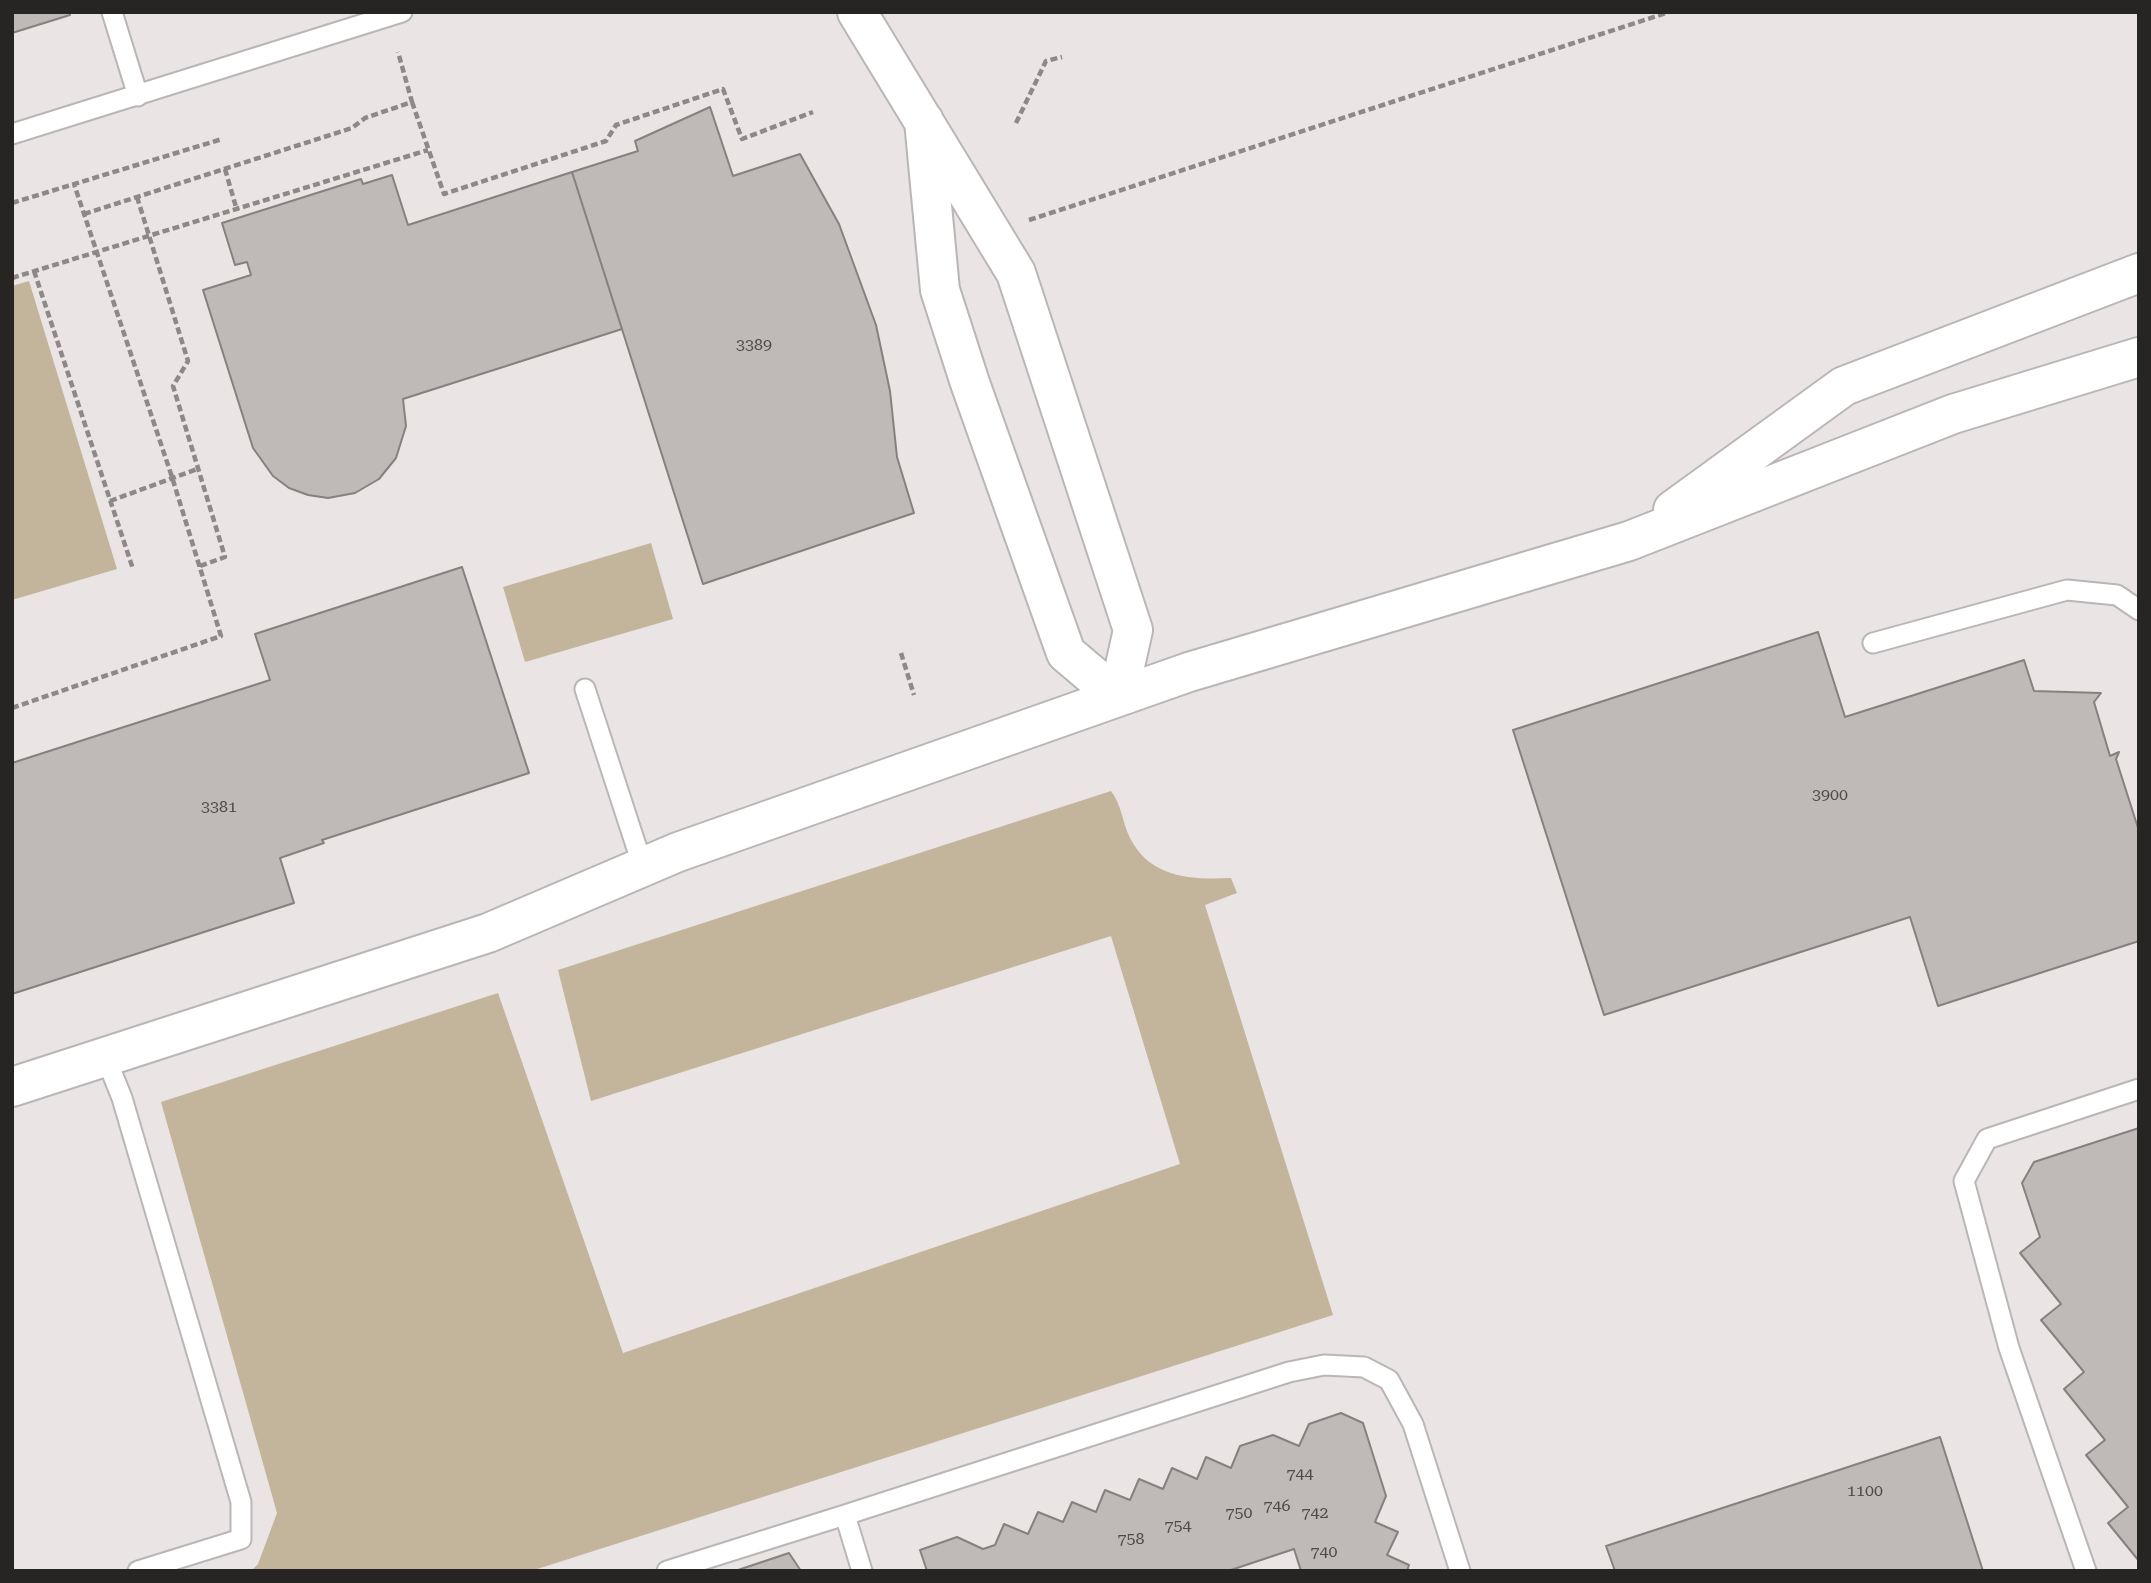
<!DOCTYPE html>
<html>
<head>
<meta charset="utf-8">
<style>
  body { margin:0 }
  #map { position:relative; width:2151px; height:1583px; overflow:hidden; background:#ebe4e4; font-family:"Roboto Serif",serif }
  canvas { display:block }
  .frame { position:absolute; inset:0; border:14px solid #272424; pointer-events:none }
</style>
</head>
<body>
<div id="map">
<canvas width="2151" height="1583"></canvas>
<div class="frame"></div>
</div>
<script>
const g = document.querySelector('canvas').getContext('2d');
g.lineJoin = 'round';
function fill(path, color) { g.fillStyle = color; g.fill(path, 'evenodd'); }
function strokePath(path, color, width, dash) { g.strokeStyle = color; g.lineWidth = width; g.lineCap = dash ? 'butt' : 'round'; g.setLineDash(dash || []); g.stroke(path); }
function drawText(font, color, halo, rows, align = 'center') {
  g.font = font + ' "Roboto Serif",serif'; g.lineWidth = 5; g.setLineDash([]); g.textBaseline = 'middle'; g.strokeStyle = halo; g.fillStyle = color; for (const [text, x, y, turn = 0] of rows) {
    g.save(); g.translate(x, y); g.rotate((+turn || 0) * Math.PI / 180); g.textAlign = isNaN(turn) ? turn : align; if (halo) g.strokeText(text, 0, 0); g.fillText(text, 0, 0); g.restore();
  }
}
fill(new Path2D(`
  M29,281L117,569L12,600V286Z
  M651,543L673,619L525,662L503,587Z
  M1111,791C1122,805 1122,822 1130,838C1150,878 1192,880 1231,878L1237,893L1205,905L1333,1315L531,1571H251L258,1564L277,1513L161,1102L498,993L623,1353L1180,1164L1111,936L591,1101L558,970Z`), '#c2b59b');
const building = new Path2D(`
  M12,12H69L70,15L12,33Z
  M710,107L733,176L800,154L839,224L876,325L890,391L897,457L914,513L703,584L572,172L638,151L635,141Z
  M572,172L622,329L403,399L406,426L396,458L379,479L355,493L328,498L308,495L289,488L273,476L253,448L203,290L251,275L247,262L235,265L222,223L361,179L363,184L392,175L408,225Z
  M462,567L529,773L322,840L324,843L280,858L294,903L12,994V763L270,680L255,634Z
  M1818,632L1845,717L2024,660L2034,691L2101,693L2094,702L2110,756L2119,752L2116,759L2139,831V941L1938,1006L1910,917L1604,1015L1513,730Z
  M2139,1128V1561L2108,1523L2128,1507L2086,1455L2105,1440L2064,1389L2084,1372L2041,1320L2061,1304L2020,1253L2040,1237L2022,1183L2034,1162Z
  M1341,1413L1363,1423L1386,1496L1375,1522L1398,1532L1387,1555L1409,1565L1407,1571H1301L1294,1549L1228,1571H927L920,1550L957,1537L983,1549L995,1545L1004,1524L1028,1534L1038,1512L1063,1522L1072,1502L1096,1512L1105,1490L1130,1500L1139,1479L1163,1489L1172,1468L1197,1479L1206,1457L1231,1468L1240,1446L1273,1435L1299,1446L1309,1424Z
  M1940,1437L1983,1571H1615L1606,1546Z
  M789,1553L801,1571H735Z`);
fill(building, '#bfbab7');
strokePath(building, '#86817f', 2);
const service = new Path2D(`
  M112,12L138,96
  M12,134L402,12
  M1873,643L2067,590L2117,595L2139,610
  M585,689L643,867
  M106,1058L122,1098L241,1502V1539L138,1571
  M667,1571L845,1515
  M862,1571L845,1515L1289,1372L1324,1365L1364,1367L1389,1380L1413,1424L1460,1571
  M2086,1571L2009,1348L1964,1181L1987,1139L2139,1089`);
const minor = new Path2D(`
  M857,12L1016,273L1133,630L1118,697L1066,653L970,383L940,290L924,121
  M1673,510L1844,386L2139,273
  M12,1087L488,933L678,852L1189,672L1629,541L1953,414L2139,357`);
strokePath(service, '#bbb5b5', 23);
strokePath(minor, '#bbb5b5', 42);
strokePath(new Path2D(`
  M412,102L444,194L606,141L616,125L723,89L742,139L813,112
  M1016,123L1046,61L1062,57
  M225,169L236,207
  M137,197L188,361L173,386L225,557L200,566
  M12,203L222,139
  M84,214L352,128L365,118L412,102L398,52
  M1029,220L1669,12
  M34,271L133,569
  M12,278L428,150
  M110,501L200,468
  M901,653L914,695
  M12,708L221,636L172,477L74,184`), '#8e8989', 4.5, [7, 3.5]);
strokePath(service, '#fff', 19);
strokePath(minor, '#fff', 38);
drawText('16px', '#4d4a49', null, [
  ["3389",754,345],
  ["3900",1830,795],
  ["3381",219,807],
  ["744",1300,1474],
  ["1100",1865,1491],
  ["746",1277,1506],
  ["750",1239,1513],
  ["742",1315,1513],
  ["754",1178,1526],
  ["758",1131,1539],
  ["740",1324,1552]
]);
</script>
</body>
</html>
